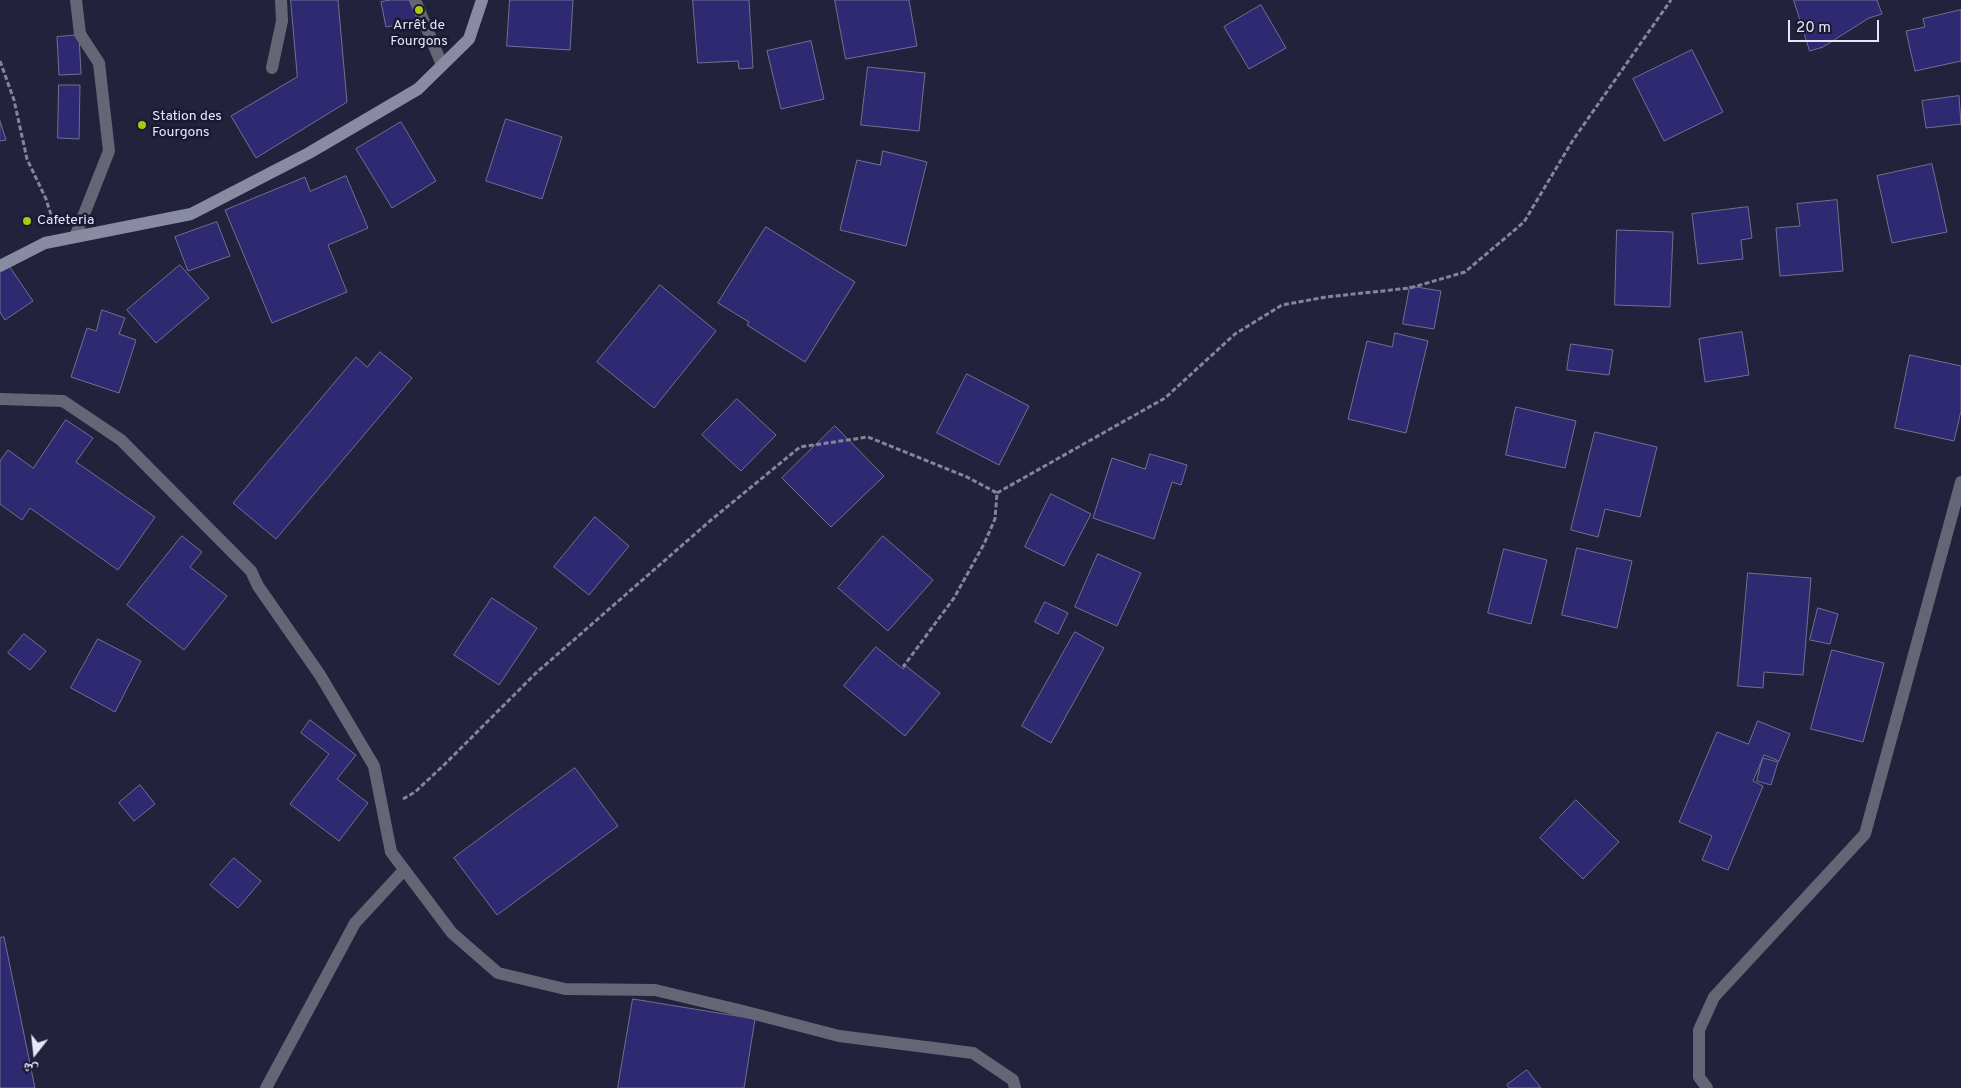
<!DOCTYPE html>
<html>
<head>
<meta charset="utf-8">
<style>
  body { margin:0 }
  #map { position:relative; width:1961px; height:1088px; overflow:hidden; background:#22223d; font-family:Overpass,"Noto Naskh Arabic",sans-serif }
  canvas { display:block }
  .north { position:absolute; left:10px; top:1028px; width:50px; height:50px; -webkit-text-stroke:4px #191933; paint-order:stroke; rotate:196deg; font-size:14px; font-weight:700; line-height:20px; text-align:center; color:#e5e7f9 }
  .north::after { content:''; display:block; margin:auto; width:18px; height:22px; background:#e5e7f9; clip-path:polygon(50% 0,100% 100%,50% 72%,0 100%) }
  .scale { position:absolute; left:1788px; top:20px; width:91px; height:22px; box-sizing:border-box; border:2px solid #e5e7f9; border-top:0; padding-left:6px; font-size:15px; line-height:18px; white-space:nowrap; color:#e5e7f9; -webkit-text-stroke:4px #191933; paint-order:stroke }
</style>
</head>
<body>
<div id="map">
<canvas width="1961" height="1088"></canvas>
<div class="north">ش</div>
<div class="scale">20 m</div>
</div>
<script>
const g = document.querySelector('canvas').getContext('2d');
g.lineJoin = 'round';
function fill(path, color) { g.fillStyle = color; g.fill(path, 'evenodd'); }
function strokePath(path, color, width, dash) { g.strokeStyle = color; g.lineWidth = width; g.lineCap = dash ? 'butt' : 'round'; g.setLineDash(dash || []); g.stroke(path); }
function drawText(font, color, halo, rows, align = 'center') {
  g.font = font + ' Overpass,sans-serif'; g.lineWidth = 5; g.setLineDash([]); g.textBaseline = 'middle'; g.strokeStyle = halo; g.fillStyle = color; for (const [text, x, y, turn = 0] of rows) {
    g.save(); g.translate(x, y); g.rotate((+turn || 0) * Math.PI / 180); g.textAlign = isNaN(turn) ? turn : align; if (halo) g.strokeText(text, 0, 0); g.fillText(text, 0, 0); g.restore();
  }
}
const building = new Path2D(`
  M291,0H338L347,102L256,158L231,116L297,77Z
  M391,0H414L418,21L386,27L381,2Z
  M510,0H573L570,50L507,46Z
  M693,0H749L753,68L739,69L738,61L698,63Z
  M835,0H909L917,46L846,59Z
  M1794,0H1877L1882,14L1869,18L1823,47L1810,51Z
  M1261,5L1286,48L1249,69L1224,27Z
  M1961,10V61L1915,71L1906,31L1925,27L1923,19Z
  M79,35L81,74L59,75L57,37Z
  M811,41L824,99L781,109L767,51Z
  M1692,50L1723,112L1664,141L1633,79Z
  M868,67L925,73L919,131L861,125Z
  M59,85H80L79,139L58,138Z
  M1959,96L1961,124L1926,128L1922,101Z
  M506,119L562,137L542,199L486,181Z
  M0,121L6,140L0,141Z
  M401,122L436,181L392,208L356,149Z
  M883,151L927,162L906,246L840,230L857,160L880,165Z
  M1932,164L1947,232L1892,243L1877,176Z
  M346,176L368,228L328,245L347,292L272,323L225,210L305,177L310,191Z
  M1837,200L1843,271L1780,276L1776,228L1800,226L1797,204Z
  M1748,207L1752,238L1741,240L1743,259L1698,264L1692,214Z
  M217,222L230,256L188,271L175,237Z
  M766,227L855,282L805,362L747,325L749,322L718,303Z
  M1617,230L1673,232L1670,307L1615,305Z
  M180,265L209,298L156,343L127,310Z
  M9,266L33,301L5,320L0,312V272Z
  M660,285L716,331L654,408L597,362Z
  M1410,286L1441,291L1434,329L1403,324Z
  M102,310L125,318L119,334L136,340L119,393L71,377L87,328L96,331Z
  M1742,332L1749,375L1705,382L1699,339Z
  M1395,333L1428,341L1406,433L1348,419L1367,341L1392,347Z
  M1571,344L1613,350L1609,375L1567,370Z
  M380,352L412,378L276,539L233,503L356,357L367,367Z
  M1910,355L1961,366V411L1954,441L1895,428Z
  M967,374L1029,406L999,465L937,433Z
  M737,399L776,435L741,471L702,435Z
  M1516,407L1576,421L1565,468L1506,455Z
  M66,420L93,438L76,462L155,517L118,570L30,508L22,520L0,504V461L8,450L33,468Z
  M835,426L884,476L831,527L782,478Z
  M1595,432L1657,447L1640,517L1605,509L1598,537L1571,530Z
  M1150,454L1187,465L1181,485L1172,482L1154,539L1093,518L1112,458L1145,469Z
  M1051,494L1091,514L1064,566L1025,547Z
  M595,517L629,546L589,595L554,567Z
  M182,536L202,552L190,567L227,596L184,650L127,605Z
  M883,536L933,580L888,631L838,588Z
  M1577,548L1632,561L1617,628L1562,615Z
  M1504,549L1547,560L1531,624L1488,613Z
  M1098,554L1141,573L1117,626L1075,607Z
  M1748,573L1811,578L1803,675L1764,672L1763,688L1738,686Z
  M492,598L537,628L499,685L454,655Z
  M1045,602L1068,613L1058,634L1035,622Z
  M1818,608L1838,614L1830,644L1810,640Z
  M1075,632L1104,648L1051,743L1022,726Z
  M24,634L46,651L30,670L8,653Z
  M98,639L141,661L115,712L71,688Z
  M876,647L903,669L906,666L940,693L905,736L844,686Z
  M1832,650L1884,663L1863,742L1811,729Z
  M310,720L356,755L337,779L368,803L339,841L290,804L329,754L301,733Z
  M1758,721L1790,734L1779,761L1764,755L1753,781L1763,786L1728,870L1702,860L1712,836L1679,822L1717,732L1748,744Z
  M1763,758L1778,762L1771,785L1757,781Z
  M575,768L618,826L497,915L454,858Z
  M140,785L155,804L134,821L119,803Z
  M1576,800L1619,842L1583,879L1540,838Z
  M234,858L261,881L238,908L210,885Z
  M4,937L35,1088H0V938Z
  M633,999L755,1019L744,1088H618Z
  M1527,1070L1541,1088H1509L1507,1085Z`);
fill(building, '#2f2971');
strokePath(building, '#6f7191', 1);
strokePath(new Path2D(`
  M0,61L14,100L27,159L46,199L53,221
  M997,493L1165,398L1235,334L1282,305L1326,297L1410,288L1465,272L1524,222L1573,140L1671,0
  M403,799L415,792L445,764L536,673L711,520L800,447L868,437L967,477L997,493L995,519L984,544L954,598L903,667`), '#84859c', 3, [5, 2.5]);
strokePath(new Path2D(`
  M75,237L109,151L99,63L80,34L76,0`), '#656675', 12);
strokePath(new Path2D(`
  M415,0L442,65
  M272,68L282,21L281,0
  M0,399L63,401L121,440L251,571L258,586L320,675L374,766L391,852L452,933L498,973L565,989L655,990L743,1011L839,1036L973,1053L1013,1080L1015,1088
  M266,1088L355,923L404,870
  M1707,1088L1699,1077V1030L1714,997L1865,834L1961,482`), '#656675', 12);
strokePath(new Path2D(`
  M0,266L45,243L191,214L309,153L418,89L469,39L482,0`), '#898ba2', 12);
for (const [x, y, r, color] of [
  [419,10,5,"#aec60c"],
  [142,125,5,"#aec60c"],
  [27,221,5,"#aec60c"]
]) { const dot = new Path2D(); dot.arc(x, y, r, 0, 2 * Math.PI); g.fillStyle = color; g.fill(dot); strokePath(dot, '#191933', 2); }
drawText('14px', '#e5e7f9', '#191933', [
  ["Arrêt de",419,26,"center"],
  ["Fourgons",419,42,"center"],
  ["Station des",152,117],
  ["Fourgons",152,133],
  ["Cafeteria",37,221]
], 'left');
</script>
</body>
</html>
